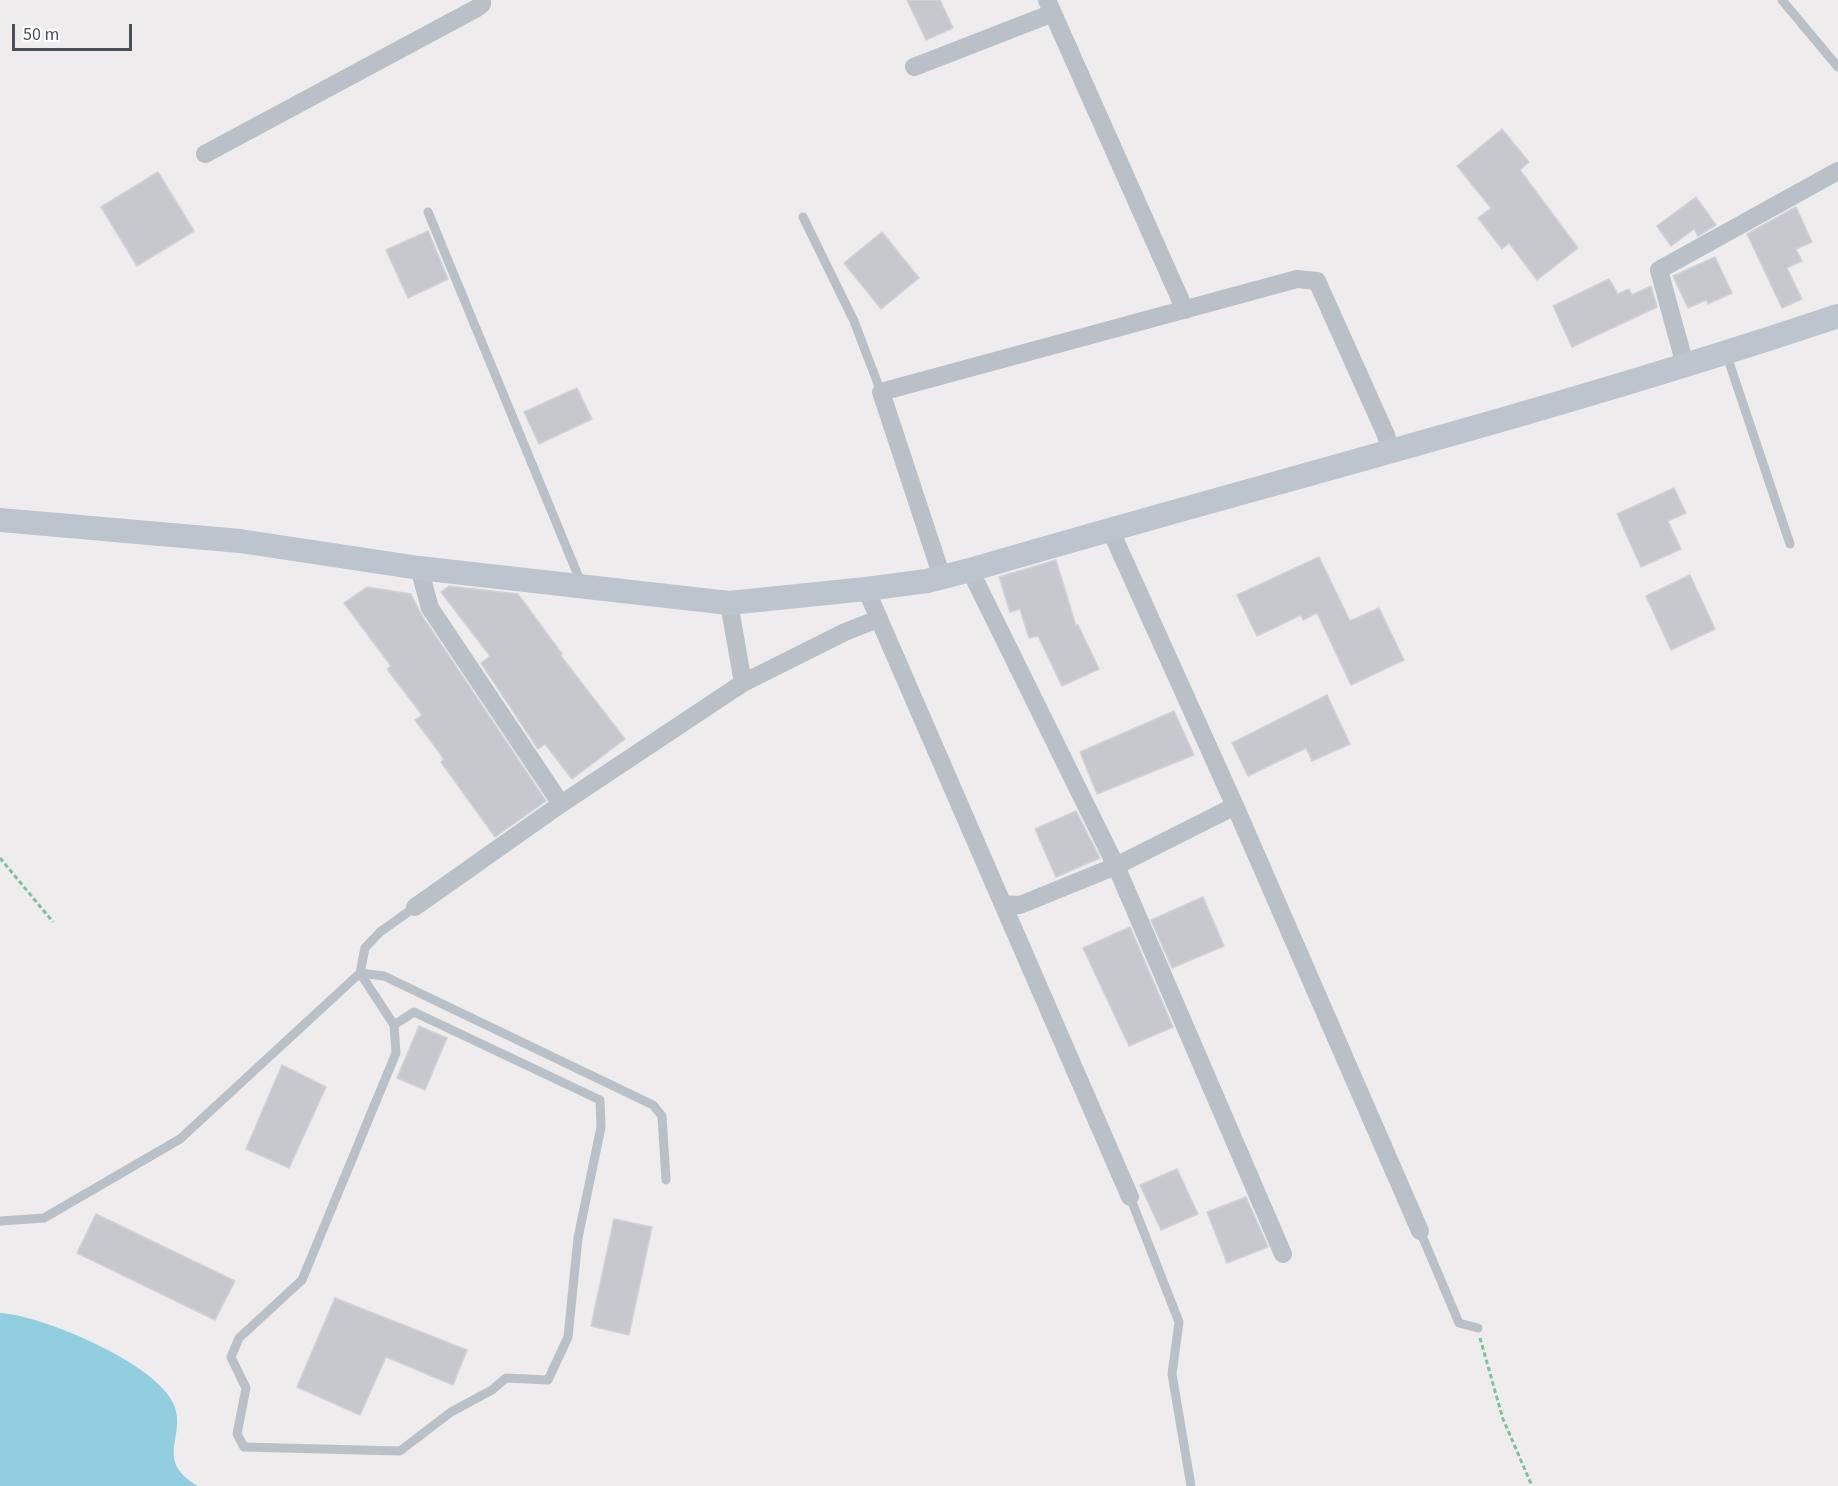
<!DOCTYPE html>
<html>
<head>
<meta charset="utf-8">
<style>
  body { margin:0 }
  #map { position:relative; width:1838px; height:1486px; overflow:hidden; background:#eeecec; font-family:"Source Sans 3",sans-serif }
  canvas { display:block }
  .scale { position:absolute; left:12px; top:24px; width:120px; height:27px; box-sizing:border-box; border:3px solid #474f57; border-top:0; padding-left:8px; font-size:18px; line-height:21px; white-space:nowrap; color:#474f57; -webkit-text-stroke:4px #fff; paint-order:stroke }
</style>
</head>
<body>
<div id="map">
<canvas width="1838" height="1486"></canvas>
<div class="scale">50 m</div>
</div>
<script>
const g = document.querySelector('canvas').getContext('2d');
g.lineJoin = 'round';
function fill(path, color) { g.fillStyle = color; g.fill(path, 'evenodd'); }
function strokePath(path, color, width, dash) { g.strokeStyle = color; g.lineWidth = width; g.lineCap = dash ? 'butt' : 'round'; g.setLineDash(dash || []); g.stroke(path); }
fill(new Path2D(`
  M0,1313C42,1315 158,1364 174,1405C187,1437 153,1460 198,1486H0Z`), '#91cfe0');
const building = new Path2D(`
  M907,0H940L953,28L926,40Z
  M1502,129L1529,162L1520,170L1578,248L1537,280L1509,243L1502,249L1478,218L1491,208L1457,166Z
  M158,172L194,231L137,266L101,207Z
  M1696,197L1716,225L1698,236L1694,229L1671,246L1657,226Z
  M1796,207L1812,242L1796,249L1802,261L1787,268L1802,299L1782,308L1747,234Z
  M428,231L448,279L408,298L386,250Z
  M882,232L919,278L881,309L844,263Z
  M1715,257L1732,293L1708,304L1706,300L1688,308L1673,276Z
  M1609,279L1618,294L1629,289L1632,295L1651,286L1657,307L1572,347L1553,306Z
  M577,388L592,419L539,444L524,412Z
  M1674,488L1686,513L1668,521L1681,549L1641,567L1617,514Z
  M1319,557L1350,621L1379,608L1404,660L1351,685L1317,613L1303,620L1301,615L1257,636L1237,595Z
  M1056,560L1076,626L1078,625L1099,669L1062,686L1038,636L1029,638L1020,609L1010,612L999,577Z
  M1690,575L1715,629L1671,650L1646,596Z
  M449,586L518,594L562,654L561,656L625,739L572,779L545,744L538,749L481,663L490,656L441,592Z
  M367,587L411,594L421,614L546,801L495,837L441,762L444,759L415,720L422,715L387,669L391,666L344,603Z
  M1327,695L1350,744L1312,761L1306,748L1248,776L1232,743Z
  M1174,711L1194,755L1097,794L1080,752Z
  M1076,811L1100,858L1056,877L1035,829Z
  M1203,897L1224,946L1172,968L1151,920Z
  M1130,927L1173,1027L1129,1046L1083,948Z
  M419,1026L447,1038L425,1090L397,1078Z
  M282,1065L326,1087L289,1168L246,1149Z
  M1177,1169L1198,1214L1161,1230L1140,1185Z
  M1246,1197L1268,1247L1227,1263L1207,1212Z
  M96,1214L235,1281L215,1320L77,1253Z
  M614,1219L652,1227L629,1335L591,1326Z
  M335,1298L467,1350L453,1385L386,1357L360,1415L297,1387Z`);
fill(building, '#c7c8ce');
strokePath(building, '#d1d2d7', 1.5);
strokePath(new Path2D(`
  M0,858L53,922
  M1480,1338L1503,1419L1532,1486`), '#7bc29f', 3, [4.5, 3]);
strokePath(new Path2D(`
  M1782,0L1838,67
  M428,212L582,585
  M803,217L854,321L881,392
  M1726,353L1790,544
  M394,1025L414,1012L600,1100L601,1127L578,1238L568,1337L548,1380L506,1378L492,1390L451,1412L400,1451L244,1447L237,1434L246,1388L231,1357L239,1338L302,1280L396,1053L394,1025L360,973L365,948L380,932L415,907
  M1130,1197L1179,1322L1172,1374L1191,1486
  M0,1221L44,1218L180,1139L360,973L384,976L653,1105L662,1116L666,1180
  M1420,1231L1459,1323L1478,1328`), '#b9c0c7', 9);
strokePath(new Path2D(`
  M1047,0L1185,310
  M914,67L1053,13
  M205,154L477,8L482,4V0
  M1685,365L1659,270L1838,171
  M1110,529L1235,806L1420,1231
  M419,568L430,608L561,804
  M970,570L1116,866L1283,1254
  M942,577L881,392L1297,279L1317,281L1386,435L1391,452
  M866,589L1130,1197
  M729,603L743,683
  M1003,904L1020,905L1116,866L1235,806
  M415,907L561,804L743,683L845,632L878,619`), '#b9c0c7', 18);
strokePath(new Path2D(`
  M0,520L240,541L419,568L729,603L866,589L927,581L970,570C1260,485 1552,412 1838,316`), '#bcc4ce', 24);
</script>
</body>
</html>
